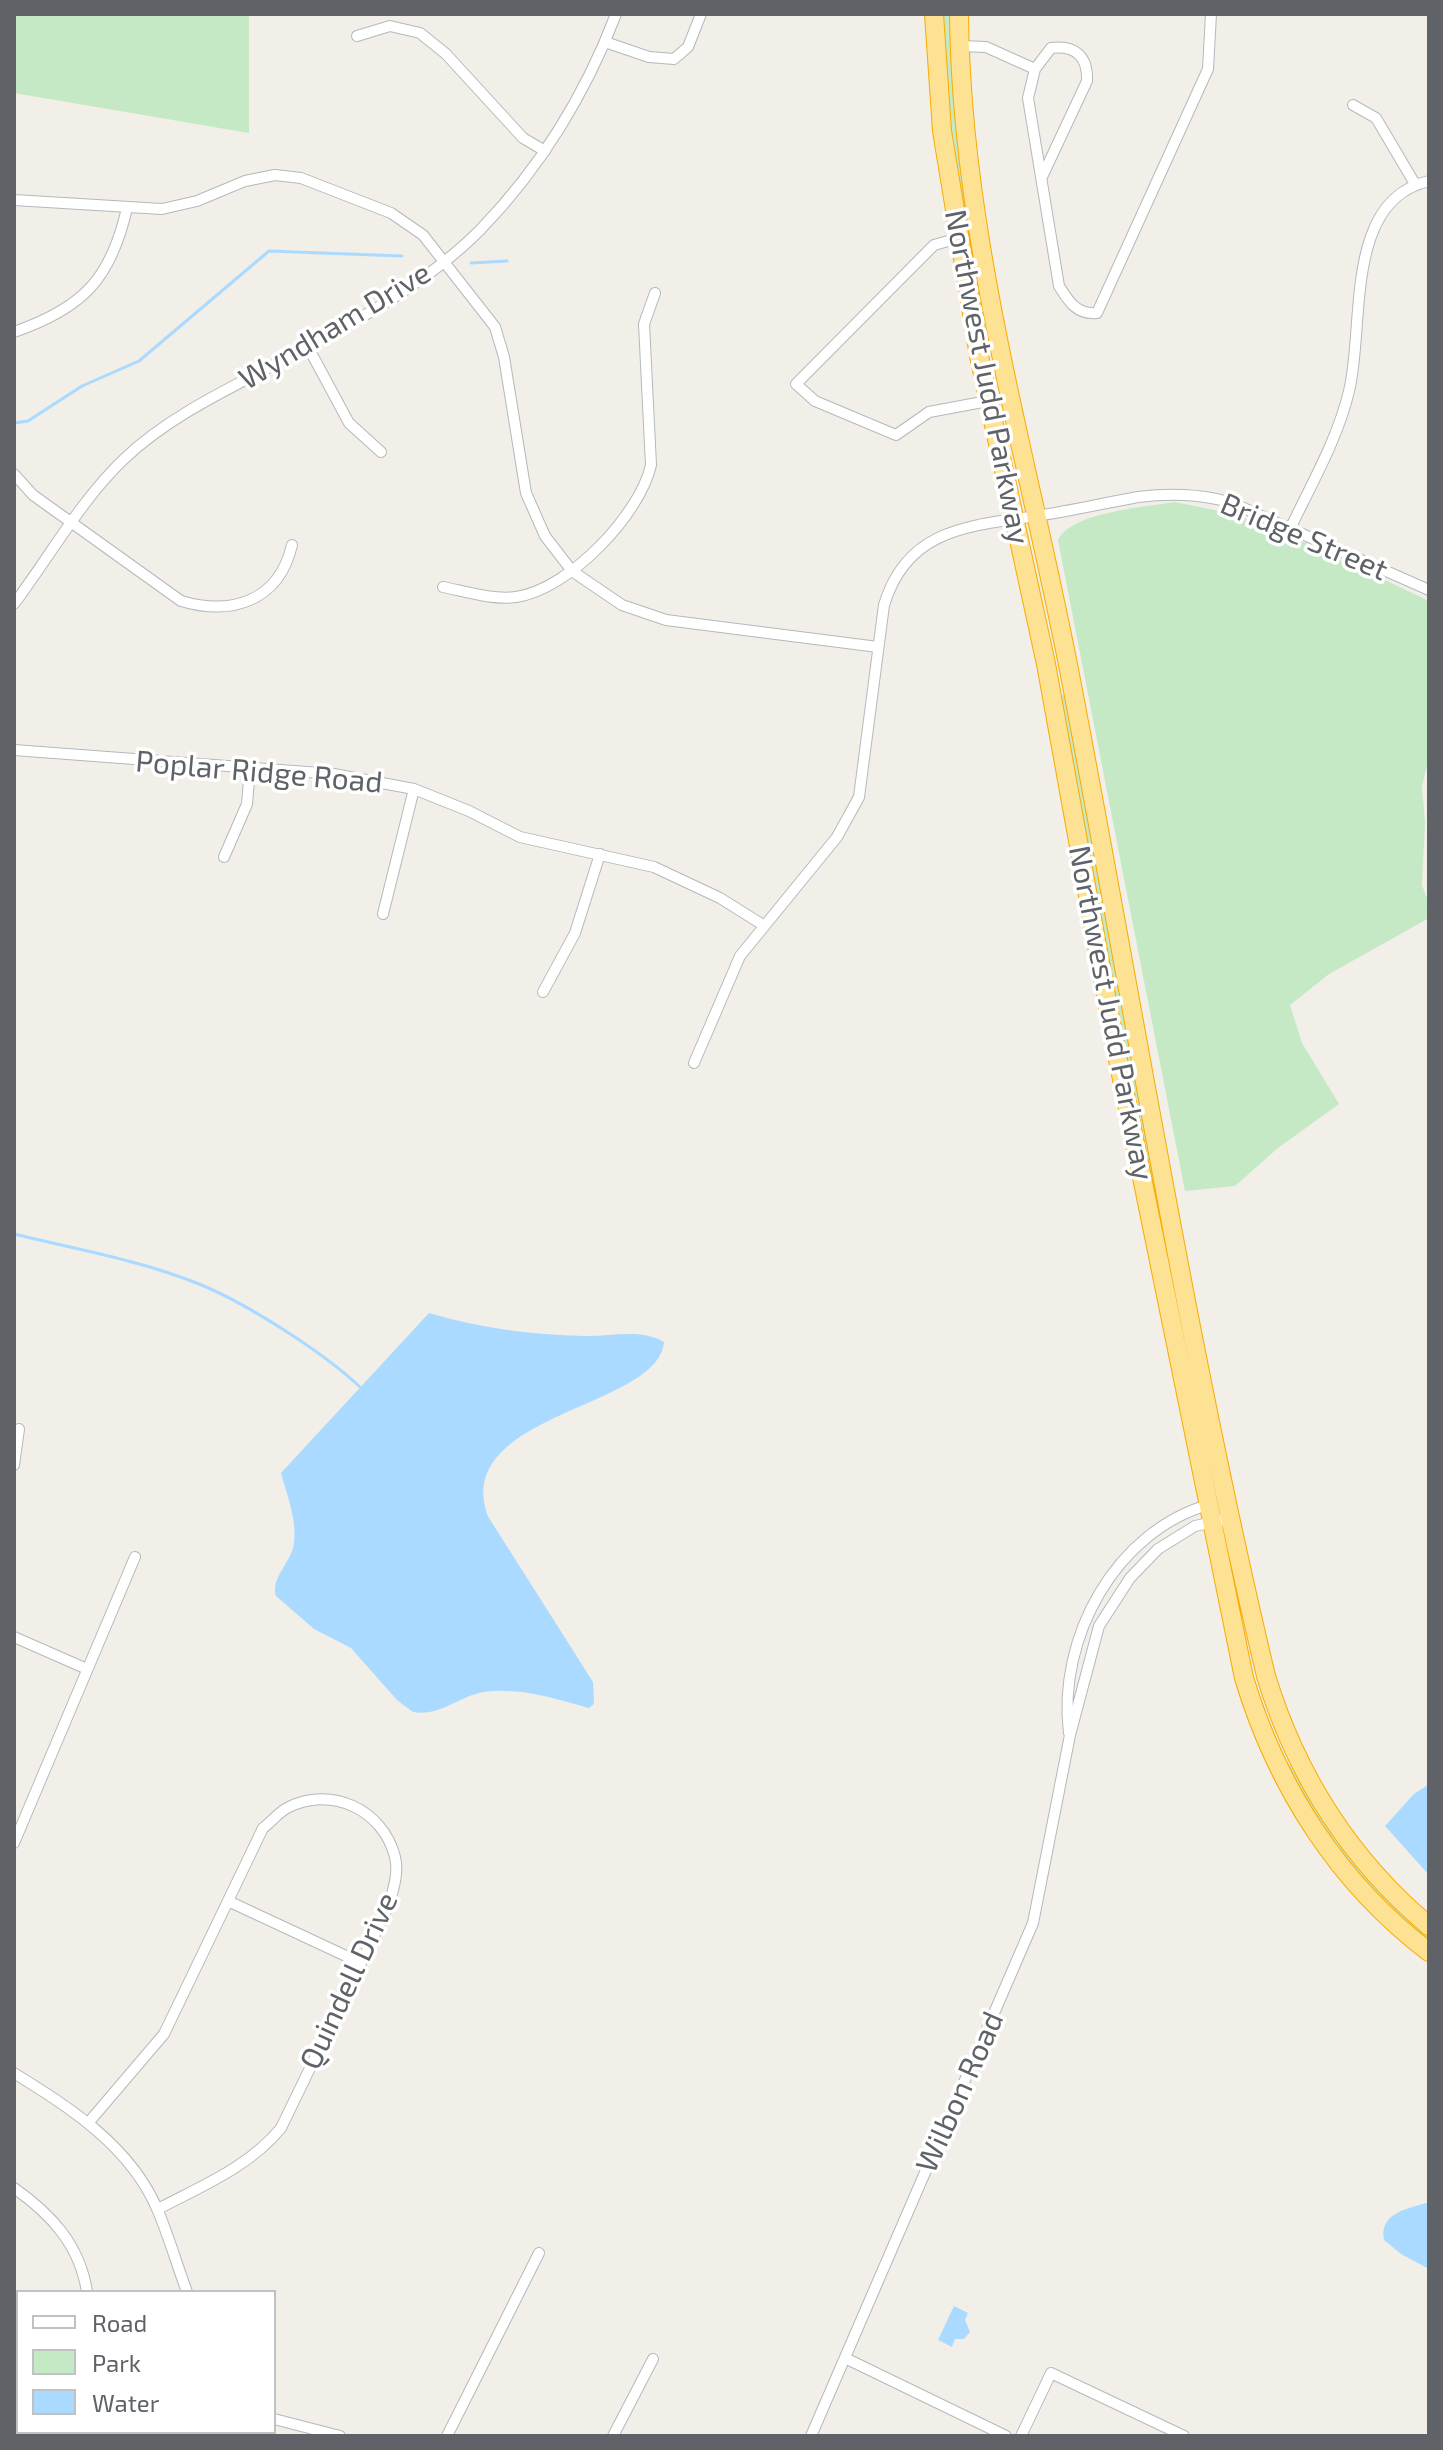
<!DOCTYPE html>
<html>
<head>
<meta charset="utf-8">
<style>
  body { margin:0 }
  #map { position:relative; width:1443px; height:2450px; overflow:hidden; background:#f1efe8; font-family:"Exo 2",sans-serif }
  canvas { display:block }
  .frame { position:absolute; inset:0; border:16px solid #5f6368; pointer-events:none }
  .legend { position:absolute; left:16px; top:2290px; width:260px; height:144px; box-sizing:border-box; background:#fff; border:2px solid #bfc1c3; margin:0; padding:10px 14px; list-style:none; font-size:24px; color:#5f6368 }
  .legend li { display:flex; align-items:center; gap:16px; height:40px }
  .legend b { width:40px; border:2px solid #bfc1c3 }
</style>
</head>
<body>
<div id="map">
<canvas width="1443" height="2450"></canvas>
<div class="frame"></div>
<ul class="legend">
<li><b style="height:10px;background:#fff"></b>Road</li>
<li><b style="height:22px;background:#c5e8c5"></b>Park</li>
<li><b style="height:22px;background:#aadaff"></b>Water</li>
</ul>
</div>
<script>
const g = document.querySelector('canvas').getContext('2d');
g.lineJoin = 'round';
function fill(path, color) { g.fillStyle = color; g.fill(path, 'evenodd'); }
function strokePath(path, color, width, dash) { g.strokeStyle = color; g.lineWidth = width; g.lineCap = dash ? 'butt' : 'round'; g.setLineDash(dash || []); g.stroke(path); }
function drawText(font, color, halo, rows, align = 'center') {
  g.font = font + ' "Exo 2",sans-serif'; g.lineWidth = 7; g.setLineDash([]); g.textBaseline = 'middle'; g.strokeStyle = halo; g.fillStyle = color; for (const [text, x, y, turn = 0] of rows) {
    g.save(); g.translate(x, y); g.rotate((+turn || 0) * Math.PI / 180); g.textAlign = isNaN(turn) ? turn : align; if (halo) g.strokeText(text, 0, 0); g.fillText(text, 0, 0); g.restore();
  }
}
fill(new Path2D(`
  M14,14H249V133L14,93Z
  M941,14H952L954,100L990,332L984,333L951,149Z
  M1175,502L1234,514L1311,545L1429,601V758L1422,786L1425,823L1422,885L1429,904V918L1329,974L1290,1005L1302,1043L1339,1104L1278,1148L1235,1186L1185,1191L1058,540C1072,512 1145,507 1175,502Z
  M1064,695L1189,1337L1184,1339L1175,1309L1117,1020L1059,696Z
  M1290,1765L1319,1812L1429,1934V1944L1343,1859L1285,1767Z`), '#c5e8c5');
fill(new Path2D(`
  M429,1313C479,1328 532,1335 584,1336C610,1337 640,1328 664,1342C659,1409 448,1413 489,1518L593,1682L594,1704L589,1708C555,1699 521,1687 484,1692C459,1696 439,1717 413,1712L397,1700L351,1648L314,1629L276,1596C270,1578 292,1562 294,1543C297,1520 287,1495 281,1473Z
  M1429,1784V1875L1385,1826L1414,1794Z
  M1429,2202V2269L1401,2254L1384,2240C1379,2212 1408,2209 1429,2202Z
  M954,2306L968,2313L965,2320L970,2332L964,2339H955L952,2347L938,2340Z`), '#aadaff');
strokePath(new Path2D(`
  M471,263L507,261
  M14,423L28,421L82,386L139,361L269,251L402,256
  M14,1234C75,1249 140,1260 199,1284C246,1303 323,1352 360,1387`), '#aadaff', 3);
const street = new Path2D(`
  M357,36L390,26L420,33L446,54L523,138L545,151
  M605,42L649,57L674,59L688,47L701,14
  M960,46L986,47L1035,69L1028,98L1059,286C1069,302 1077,315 1097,313L1208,69L1211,14
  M1035,69L1051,48C1076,45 1088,57 1087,81L1042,177
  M1353,105L1376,118L1415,184
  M14,200L162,209L197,201L245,181L275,175L301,178L391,213L423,235L495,327L504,357L526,493L545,536L572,571L622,605L666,620L878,647
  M959,238L934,245L796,384L815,401L896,435L929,412L988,401
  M14,332C83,308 111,279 127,208
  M308,347L349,423L381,452
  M14,474L33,495L181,601C232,616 279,601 292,545
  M1291,527C1312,483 1338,438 1349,391C1365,327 1343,200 1429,181
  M443,587C467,592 493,600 516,597C568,590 640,515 651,465L644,324L655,293
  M14,604C50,556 81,500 124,459C173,412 242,383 300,351C362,318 431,280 481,229C540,168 586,93 616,14
  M14,750L334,774L414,789L469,811L520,837L654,867L720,898L763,925
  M224,857L247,804L250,769
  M383,914L414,789
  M543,992L575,933L600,854
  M694,1063L740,956L837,837L859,797L884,605C907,529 968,526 1036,516C1070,511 1104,503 1138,497C1171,493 1198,494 1230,502L1429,590
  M14,1465L19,1429
  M14,1637L87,1669
  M1069,1733C1057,1638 1116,1530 1211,1504
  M14,1843L135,1557
  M228,1901L361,1963
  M14,2073C70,2108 131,2146 158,2211C169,2237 177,2265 187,2292
  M89,2122L164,2034L263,1828C271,1822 278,1813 287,1808C330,1785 383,1809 395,1857C399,1873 393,1890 389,1905L281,2128C249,2167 202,2186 158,2209
  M14,2188C51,2214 80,2245 87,2292
  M845,2358L1006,2436
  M274,2419L340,2436
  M61,2436L63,2432
  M447,2436L539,2253
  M613,2436L653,2359
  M811,2436L1033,1923L1070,1735L1099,1626L1130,1578L1158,1549L1195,1526L1232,1518
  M1021,2436L1051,2373L1184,2436`);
const highway = new Path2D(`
  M934,14L942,131L979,356L1046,664L1115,1045L1244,1678C1277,1787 1338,1883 1429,1952
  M959,14C961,239 1028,456 1070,675C1134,1009 1187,1345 1266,1676C1296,1774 1349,1859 1429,1926`);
strokePath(street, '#b5b8bc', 12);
strokePath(highway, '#f9ab00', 20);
strokePath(street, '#fff', 10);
strokePath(highway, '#fde293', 18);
drawText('30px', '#5f6368', '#fff', [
  ["Wyndham Drive",335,326,-31],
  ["Northwest Judd Parkway",987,377,79],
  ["Bridge Street",1304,537,23],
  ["Poplar Ridge Road",259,772,5],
  ["Northwest Judd Parkway",1111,1013,79],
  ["Quindell Drive",349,1981,-65],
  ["Wilbon Road",960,2092,-66]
]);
</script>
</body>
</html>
